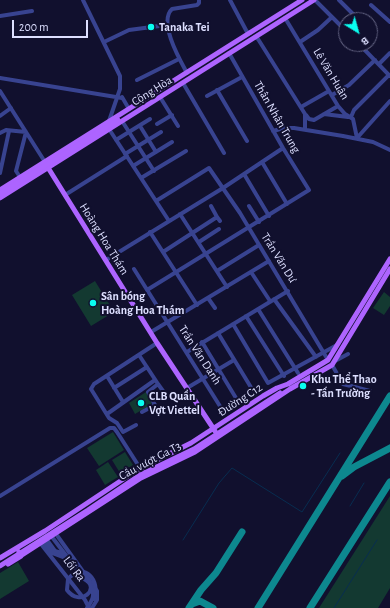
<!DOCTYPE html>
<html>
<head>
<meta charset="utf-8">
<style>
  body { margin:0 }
  #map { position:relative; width:390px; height:608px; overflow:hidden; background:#11102e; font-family:"Alegreya Sans",sans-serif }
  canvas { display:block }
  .north { position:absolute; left:338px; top:12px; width:40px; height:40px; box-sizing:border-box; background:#11102e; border:1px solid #636382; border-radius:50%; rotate:143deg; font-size:11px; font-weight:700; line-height:16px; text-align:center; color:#dddfff }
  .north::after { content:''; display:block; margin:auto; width:14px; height:18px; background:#09fff0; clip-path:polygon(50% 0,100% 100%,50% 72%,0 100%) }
  .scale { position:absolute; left:12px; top:20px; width:76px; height:18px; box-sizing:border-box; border:2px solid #dddfff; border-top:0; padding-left:5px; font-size:12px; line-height:14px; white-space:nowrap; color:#dddfff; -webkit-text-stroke:3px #11102e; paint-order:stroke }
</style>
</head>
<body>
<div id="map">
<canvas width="390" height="608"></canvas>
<div class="north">B</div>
<div class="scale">200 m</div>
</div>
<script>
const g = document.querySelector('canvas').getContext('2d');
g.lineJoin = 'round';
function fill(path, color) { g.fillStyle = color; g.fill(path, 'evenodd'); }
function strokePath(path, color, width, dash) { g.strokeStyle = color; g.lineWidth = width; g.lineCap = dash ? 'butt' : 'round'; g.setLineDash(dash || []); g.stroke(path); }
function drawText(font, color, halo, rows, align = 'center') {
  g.font = font + ' "Alegreya Sans",sans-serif'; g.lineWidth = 4; g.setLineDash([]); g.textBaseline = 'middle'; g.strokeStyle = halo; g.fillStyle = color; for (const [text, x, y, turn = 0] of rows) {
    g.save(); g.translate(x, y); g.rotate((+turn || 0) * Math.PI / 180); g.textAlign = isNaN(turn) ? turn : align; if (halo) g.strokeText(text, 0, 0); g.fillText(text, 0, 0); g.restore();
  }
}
fill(new Path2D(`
  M95,281L114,312L91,326L72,295Z
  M384,292L390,297V306L384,315L373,308Z
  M146,392L152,404L135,414L129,403Z
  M113,432L124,450L99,466L87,448Z
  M125,452L133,465L120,473L112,460Z
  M108,462L118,477L105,485L96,470Z
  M390,496V588L378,608H319Z
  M18,562L29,581L0,599V573Z`), '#133931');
strokePath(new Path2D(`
  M350,506L364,483
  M183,540L219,483L232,468L302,512L340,453
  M334,608L377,540`), '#082d50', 1);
strokePath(new Path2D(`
  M342,476L354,467L390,448
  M192,604L200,601L213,608
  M189,608L201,590L216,573L242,532
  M258,608L390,396
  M310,608L390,482`), '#0d888f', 7);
strokePath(new Path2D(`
  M83,0L120,76V89L109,121
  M230,0L247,32L250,33
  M315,0L346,31
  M339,0L359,20
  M371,5L390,22
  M0,16L32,11
  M285,18L338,106L345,114L353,119L357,138
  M255,37L258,39L305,114V129
  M104,42L129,30L167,25
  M300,42L318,30L332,17
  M359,44L390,76
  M379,64L390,53
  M187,73C180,60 158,22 172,9L197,5L199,3V0
  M0,78L122,98
  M137,80L179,59
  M183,83L224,153
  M217,90L247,141
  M0,91L45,162
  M332,95L349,85L375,60
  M207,96L242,77
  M122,97L129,109
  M160,97L178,126
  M301,107L329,91
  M324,114L348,117
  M306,115L309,119L314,120L338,106
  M0,116L11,108
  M351,117L354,110L389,75
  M122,121L154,171
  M157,124L172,115
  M140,126L156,152
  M109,129L169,221
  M273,131L284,128H294L343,136L373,142L390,150
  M0,133L6,130L26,132L16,171L20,177
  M357,138L390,101
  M116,140L150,119
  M125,154L161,132
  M262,162L287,204
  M133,166L172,142
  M0,173L9,131
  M244,174L269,216
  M141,178L186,151
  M65,195L127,156
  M156,201L209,168L240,213L328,360
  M211,206L217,217
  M249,206L259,222
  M180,214L227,287
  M150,232L197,305
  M199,242L219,229
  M163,252L217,217L220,221
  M106,260L223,188L283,148
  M134,269L223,411
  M217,271L259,245
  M251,272L270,301
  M147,290L309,190L283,148L229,53
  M208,298L215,308
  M274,299L316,357
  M258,309L298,373
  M246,316L284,376
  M233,324L268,383L337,345
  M151,332L269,261
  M218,333L255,394
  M202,342L239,403
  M187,352L288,291
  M139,355L158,384L148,392L155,405L142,412
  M335,361L348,354
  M332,365L343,384L370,391
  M107,376L123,402
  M158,384L168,398L172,396
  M114,388L147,367
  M187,388L234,360
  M107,414L155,380
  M136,425L123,432L117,423L109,418L91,389L94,384L157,343
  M0,496L110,428H114L117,432L140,468
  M56,534L97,591V600L92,608
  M52,537L84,579
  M47,540L55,551L64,554
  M44,542L52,553L68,559
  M41,544L85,600L89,608`), '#384390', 4);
strokePath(new Path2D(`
  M47,166L157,343L215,431
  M0,190L302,0
  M0,198L314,0
  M22,555L141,478L195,452L290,389L332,365L390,269
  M0,558L45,531L137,470L191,443L263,396L277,388L288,384L328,360L390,259
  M8,564L21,556L19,552`), '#ad64ff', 5);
strokePath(new Path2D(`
  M84,579C102,588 80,608 67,590L68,579C84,561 101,580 94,599
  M87,608C91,602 96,595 91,588`), '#384390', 4);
strokePath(new Path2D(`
  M0,194L118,120
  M0,566L88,510L140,475L194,449L280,393`), '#ad64ff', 5);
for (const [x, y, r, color] of [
  [151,27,4,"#09fff0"],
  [93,303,4,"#09fff0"],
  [303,386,4,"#09fff0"],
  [141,403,4,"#09fff0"]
]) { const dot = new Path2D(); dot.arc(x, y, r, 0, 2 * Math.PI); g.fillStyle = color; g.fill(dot); strokePath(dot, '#11102e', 1.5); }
drawText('bold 12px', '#dddfff', '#11102e', [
  ["Tanaka Tei",159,27],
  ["Sân bóng",101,296],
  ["Hoàng Hoa Thám",101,310],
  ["Khu Thể Thao",311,379],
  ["- Tấn Trường",311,393],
  ["CLB Quần",149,396],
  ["Vợt Viettel",149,410]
], 'left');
drawText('12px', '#dddfff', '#11102e', [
  ["Lê Văn Huân",331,74,59],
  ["Cộng Hòa",152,91,-32],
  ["Thân Nhân Trung",277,117,60],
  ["Hoàng Hoa Thám",104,239,58],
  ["Trần Văn Dư",279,258,58],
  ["Trần Văn Danh",200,355,57],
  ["Đường C12",240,400,-33],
  ["Cầu vượt Ga T3",150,461,-28],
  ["Lối Ra",74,569,52]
]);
</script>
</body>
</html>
